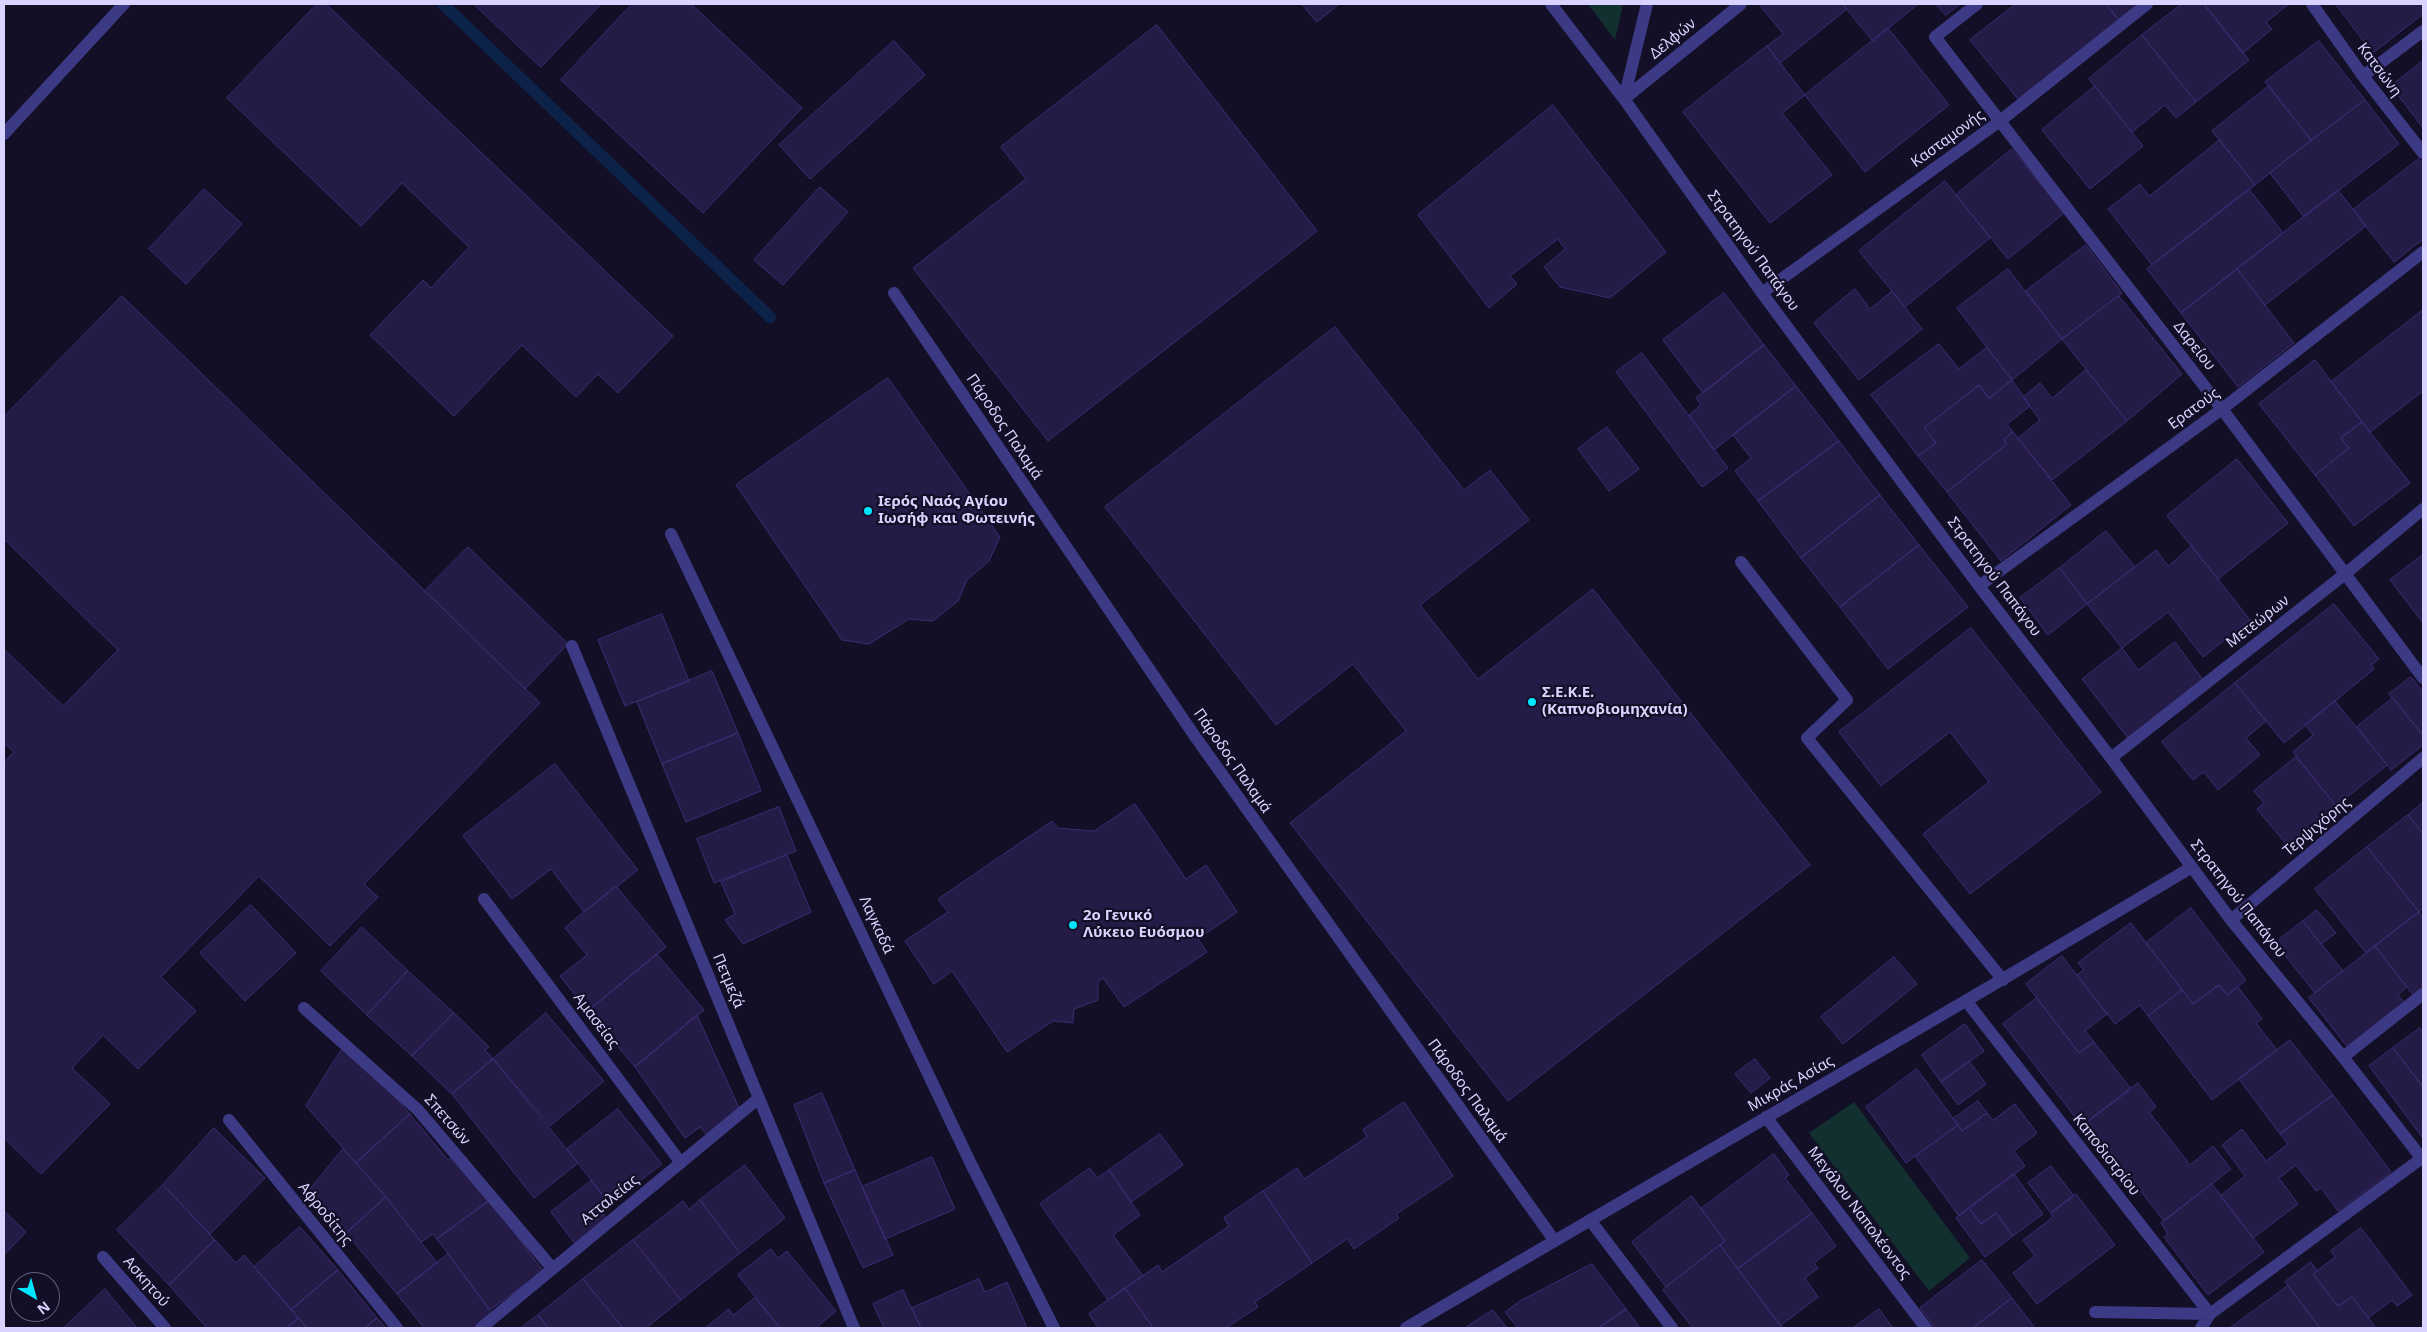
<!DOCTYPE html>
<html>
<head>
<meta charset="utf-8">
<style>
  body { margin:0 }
  #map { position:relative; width:2427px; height:1332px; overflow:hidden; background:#130f26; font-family:"Noto Sans",sans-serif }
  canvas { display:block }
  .frame { position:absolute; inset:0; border:5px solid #d9d4ff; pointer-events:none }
  .north { position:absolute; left:10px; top:1272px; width:50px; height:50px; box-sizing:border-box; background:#130f26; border:1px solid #625e7d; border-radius:50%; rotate:142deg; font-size:14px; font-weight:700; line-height:20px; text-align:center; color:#d9d4ff }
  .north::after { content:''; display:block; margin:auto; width:18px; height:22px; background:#00e5ff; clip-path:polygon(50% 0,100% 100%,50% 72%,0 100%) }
</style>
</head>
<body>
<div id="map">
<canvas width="2427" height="1332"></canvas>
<div class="frame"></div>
<div class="north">N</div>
</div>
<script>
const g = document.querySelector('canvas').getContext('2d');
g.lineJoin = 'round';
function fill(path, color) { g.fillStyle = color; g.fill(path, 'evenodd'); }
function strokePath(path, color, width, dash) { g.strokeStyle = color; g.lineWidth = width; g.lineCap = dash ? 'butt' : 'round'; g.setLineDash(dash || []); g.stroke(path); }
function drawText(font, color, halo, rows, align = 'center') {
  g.font = font + ' "Noto Sans",sans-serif'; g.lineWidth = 4.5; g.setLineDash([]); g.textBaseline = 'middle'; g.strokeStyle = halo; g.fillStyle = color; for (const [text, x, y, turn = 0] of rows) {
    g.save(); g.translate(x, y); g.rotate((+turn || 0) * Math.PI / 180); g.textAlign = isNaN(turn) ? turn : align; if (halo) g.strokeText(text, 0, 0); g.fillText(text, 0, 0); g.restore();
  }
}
fill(new Path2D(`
  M1588,4H1623L1615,40Z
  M1854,1102L1970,1258L1929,1291L1809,1133Z`), '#12302f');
strokePath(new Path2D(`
  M443,4L770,317`), '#0c2248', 12);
const building = new Path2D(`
  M317,4H326L673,336L618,393L598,374L576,397L522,345L454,416L370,335L423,280L431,288L469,247L402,183L361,226L227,98Z
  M474,4H601L541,67Z
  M632,4H691L802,108L703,213L561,80Z
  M1302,4H1339L1317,22Z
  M1759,4H1843L1847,9L1780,63L1767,46L1783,34Z
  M1843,4H1918L1873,41Z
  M1936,4H1960L1946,15Z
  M2016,4H2106L2119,20L2018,99L1970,40Z
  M2106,4H2139L2119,20Z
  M2182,4H2204L2249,60L2196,102L2142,35Z
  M2204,4H2289L2266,22L2272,29L2243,53Z
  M2336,4H2423V14L2373,53Z
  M1157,25L1317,231L1048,441L913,268L1026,179L1001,147Z
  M1888,28L1949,105L1865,172L1805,95Z
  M2142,35L2196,102L2176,118L2165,105L2132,132L2089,79Z
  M894,41L925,75L810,179L779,145Z
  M2319,41L2365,100L2311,140L2265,82Z
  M1767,46L1805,95L1782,113L1832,175L1770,223L1683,112Z
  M2423,61V128L2391,86Z
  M2095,86L2143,146L2090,189L2042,130Z
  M2269,86L2311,140L2255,185L2212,131Z
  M2365,100L2399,144L2304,217L2270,173Z
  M1553,105L1666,252L1610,298L1560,287L1544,267L1565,249L1558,239L1510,276L1517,284L1489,308L1418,215Z
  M2220,140L2255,185L2152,265L2108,209L2140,184L2149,196Z
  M2012,149L2064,213L2008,259L1956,195Z
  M2419,159L2423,164V239L2394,262L2353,210Z
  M1945,181L1990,238L1905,307L1859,251Z
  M820,187L848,212L783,285L754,260Z
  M204,189L242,224L186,284L149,249Z
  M2249,189L2283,233L2181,313L2147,269Z
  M2338,190L2366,226L2265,305L2237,269Z
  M2086,245L2122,293L2062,339L2026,291Z
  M2008,269L2062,339L2012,380L1957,308Z
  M2237,269L2294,343L2238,387L2181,313Z
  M1855,289L1870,309L1892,291L1922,329L1859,380L1814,323Z
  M1724,293L1764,345L1703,393L1663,340Z
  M122,296L540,703L364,884L378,897L330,946L259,876L161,977L196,1011L138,1069L103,1035L72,1068L110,1104L41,1174L4,1138V762L14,752L4,743V649L63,706L118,650L4,539V417Z
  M2119,296L2182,374L2127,421L2062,339Z
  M2423,310V391L2370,432L2331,382Z
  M1335,327L1464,490L1490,470L1529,520L1420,605L1478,679L1593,589L1810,865L1508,1101L1290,823L1406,731L1353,664L1276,725L1105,507Z
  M1939,344L1959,369L1987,347L2012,380L1989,398L1979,385L1924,428L1936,443L1918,456L1871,395Z
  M1764,345L1796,386L1714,450L1689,415L1701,405L1696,398Z
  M1642,353L1728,468L1702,487L1616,372Z
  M2315,360L2362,422L2341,438L2349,448L2315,475L2259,404Z
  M2086,370L2127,421L2052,480L2018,438L2040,420L2023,397L2040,383L2052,398Z
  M888,378L1000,537L989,561L967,580L958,601L933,621L909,619L869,644L842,640L736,485Z
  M2012,380L2030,406L2007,424L2013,432L2004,440L2007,444L1947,492L1918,456L1936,443L1924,428L1979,385L1989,398Z
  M1796,386L1839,441L1758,501L1735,471L1751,458L1733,435Z
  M2362,422L2410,483L2354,526L2315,475L2349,448L2341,438Z
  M1607,427L1639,469L1609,491L1578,449Z
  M2013,432L2071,505L2001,561L1947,492L2007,444L2004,440Z
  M1839,441L1880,495L1801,558L1758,501Z
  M2237,459L2288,523L2218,579L2167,516Z
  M1880,495L1919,545L1840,607L1801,558Z
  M2106,531L2135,567L2087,604L2060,568Z
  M1919,545L1968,607L1888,669L1840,607Z
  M2192,546L2250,620L2203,657L2168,612L2122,648L2087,604L2156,550L2168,566Z
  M468,547L568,644L525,689L425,591Z
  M2423,555V623L2390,580Z
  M2060,568L2087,604L2048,635L2020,598Z
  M2334,604L2379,659L2371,665L2374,669L2284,743L2235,683Z
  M662,614L689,681L625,706L598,640Z
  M1971,628L2101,792L1970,894L1923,834L1989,782L1950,732L1881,786L1839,732Z
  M2175,642L2203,680L2128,738L2082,679L2122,648L2138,670Z
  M712,671L738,733L662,764L637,702Z
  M2411,677L2423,692V735L2389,694Z
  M2235,683L2266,721L2246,738L2260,755L2218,790L2204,772L2193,780L2162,742Z
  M2393,698L2423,735V745L2391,770L2357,727Z
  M2335,701L2387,765L2336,806L2293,752L2313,735L2305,725Z
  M738,733L761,791L686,822L662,764Z
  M2296,757L2336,806L2287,845L2257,809L2264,803L2254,791Z
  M555,764L638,870L584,912L551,869L512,899L463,836Z
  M2423,803V834L2408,815Z
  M1135,804L1186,879L1206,865L1237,912L1198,939L1207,952L1124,1007L1103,978L1098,982V1000L1074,1009L1073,1023L1053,1021L1007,1052L952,971L934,984L905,941L948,912L938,899L1052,821L1058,828L1094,831Z
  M779,807L796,851L714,883L697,839Z
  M2408,815L2423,834V908L2419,912L2367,847Z
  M2367,847L2419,912L2366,953L2315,889Z
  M787,855L811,912L743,944L725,920L735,914L721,882Z
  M616,886L666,947L588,1011L560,976L587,955L565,928Z
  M251,905L296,953L245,1001L200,953Z
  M2191,908L2246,980L2227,995L2219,985L2193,1004L2146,943Z
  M2317,910L2336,933L2321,944L2303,921Z
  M2419,912L2423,918V987L2413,995L2375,946Z
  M2303,921L2343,971L2315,993L2275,943Z
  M2131,923L2182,990L2148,1016L2140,1005L2115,1024L2077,975L2084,970L2078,963Z
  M362,927L408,971L367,1015L321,971Z
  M2375,946L2407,987L2398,995L2405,1004L2349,1049L2309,998Z
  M657,954L704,1010L635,1067L588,1011Z
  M2062,956L2107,1014L2085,1031L2094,1042L2079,1053L2026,984Z
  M1894,957L1917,984L1843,1044L1821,1017Z
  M408,971L454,1013L412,1056L367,1015Z
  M2219,985L2227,995L2238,987L2262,1019L2256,1023L2277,1050L2212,1100L2148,1016L2182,990L2193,1004Z
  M2037,998L2079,1053L2094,1042L2131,1089L2082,1126L2003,1024Z
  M454,1013L489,1047L485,1050L493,1059L452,1094L412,1056Z
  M546,1013L604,1081L550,1126L493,1059Z
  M697,1015L740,1110L708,1136L700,1127L685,1138L635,1067Z
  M1965,1024L1984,1051L1941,1082L1922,1055Z
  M2420,1028L2423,1032V1087L2393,1048Z
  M2290,1040L2333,1095L2280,1134L2239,1079Z
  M2393,1048L2423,1087L2422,1137L2369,1066Z
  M342,1049L387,1088L410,1114L356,1163L306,1106Z
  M493,1059L578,1163L534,1198L452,1094Z
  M1755,1059L1770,1078L1751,1093L1735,1074Z
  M1969,1061L1986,1084L1958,1105L1941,1082Z
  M1917,1069L1958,1125L1906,1163L1866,1107Z
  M2138,1083L2156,1107L2149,1112L2190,1165L2213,1146L2231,1169L2164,1221L2087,1122Z
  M822,1093L855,1170L824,1183L794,1105Z
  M2333,1095L2391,1172L2338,1211L2321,1188L2316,1191L2296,1165L2279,1178L2298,1204L2253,1238L2220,1196L2245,1176L2222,1145L2242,1129L2266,1161L2288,1144L2280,1134Z
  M1978,1101L1987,1113L1962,1131L1953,1119Z
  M1404,1102L1453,1176L1396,1214L1399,1218L1354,1249L1347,1239L1312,1263L1263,1191L1297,1168L1304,1179L1367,1137L1363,1130Z
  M2015,1104L2037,1133L2014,1151L2025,1166L1959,1216L1915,1156L1958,1125L1962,1131L1987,1113L1993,1120Z
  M618,1109L662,1164L610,1204L567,1149Z
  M410,1114L448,1160L454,1156L490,1200L437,1239L433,1234L421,1242L386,1197L356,1163Z
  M214,1128L265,1178L210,1234L163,1185Z
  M1160,1134L1183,1165L1131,1202L1109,1170Z
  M343,1149L386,1197L340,1239L304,1197Z
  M1774,1154L1789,1175L1785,1178L1812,1213L1738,1269L1720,1245L1725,1241L1701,1209Z
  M932,1157L955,1209L885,1239L862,1187Z
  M745,1165L785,1218L740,1253L700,1200Z
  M2051,1166L2074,1196L2051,1213L2028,1183Z
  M1090,1168L1097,1178L1109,1170L1140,1215L1113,1235L1143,1276L1108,1300L1040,1204Z
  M855,1170L893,1255L863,1268L824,1183Z
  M2014,1174L2043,1214L2013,1236L1996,1213L1981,1224L1969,1208Z
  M591,1181L610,1204L601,1212L608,1220L576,1245L551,1212Z
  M2212,1184L2264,1252L2208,1295L2164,1237L2168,1234L2161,1223Z
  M163,1185L215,1240L169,1285L117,1230Z
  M1263,1191L1312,1263L1255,1302L1258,1307L1226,1328H1153L1125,1288L1158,1265L1162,1272L1229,1226L1224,1218Z
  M2076,1194L2115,1245L2037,1304L2013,1273L2035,1256L2023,1240L2053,1217L2051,1213Z
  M1692,1196L1725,1241L1666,1287L1632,1242Z
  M386,1197L437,1263L397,1294L346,1233Z
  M490,1200L543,1271L490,1310L437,1239Z
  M700,1200L740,1253L681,1300L633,1240L683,1201L689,1209Z
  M1969,1208L1981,1224L1996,1213L2013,1236L1985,1257L1956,1218Z
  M4,1211L26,1232L4,1255Z
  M1812,1213L1836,1246L1814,1263L1818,1268L1805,1278L1818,1297L1780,1326L1738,1269Z
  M300,1227L338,1270L291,1310L254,1267Z
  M2361,1228L2412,1295L2397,1306L2392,1300L2368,1318L2352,1297L2338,1306L2313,1274L2335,1257L2331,1251Z
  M215,1240L236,1263L244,1255L299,1318L286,1328H207L169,1285Z
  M633,1240L681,1300L646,1328H623L583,1279Z
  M1720,1245L1738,1269L1783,1328H1693L1663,1290Z
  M771,1249L778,1258L787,1251L836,1311L817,1327L818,1328H780L738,1275Z
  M448,1254L493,1315L476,1328H424L397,1294Z
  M1982,1260L2012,1298L1973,1328H1935L1920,1308Z
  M2311,1262L2317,1271L2313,1274L2338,1306L2352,1297L2376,1328H2320L2285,1282Z
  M1592,1264L1626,1309L1599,1328H1518L1505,1312L1520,1301Z
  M338,1270L377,1318L365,1328H307L291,1310Z
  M583,1279L623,1328H548L538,1315Z
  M979,1279L985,1292L1007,1282L1027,1328H921L912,1308Z
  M2288,1286L2320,1328H2230Z
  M1125,1288L1153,1328H1098L1089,1314Z
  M105,1289L137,1328H64Z
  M903,1290L921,1328H884L873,1304Z
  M755,1298L780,1328H705L729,1309L733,1315Z
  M2012,1298L2035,1328H1973Z
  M1626,1309L1640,1328H1599Z
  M1879,1309L1893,1328H1853Z
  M1493,1310L1507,1328H1465Z
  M538,1315L548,1328H521Z
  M299,1318L307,1328H286Z
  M377,1318L386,1328H365Z`);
fill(building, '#241b47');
strokePath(building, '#3b2d73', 1);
strokePath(new Path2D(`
  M1551,4L1624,99L1762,293L1979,586L2111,758L2231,920L2343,1057L2423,1160
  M1977,4L1935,37L2222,409L2423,678
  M2312,4L2363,76L2423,153
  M2363,76L2423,31
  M1624,99L1741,4
  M1624,99L1647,4
  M4,134L124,4
  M894,293L1194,735L1554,1240
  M1762,293L2000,121L2147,4
  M671,534L971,1164L1054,1328
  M1741,562L1847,700L1807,738L2003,980
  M1979,586L2222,409L2423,252
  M572,646L854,1328
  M2111,758L2345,574L2423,509
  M484,899L681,1163
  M2231,920L2423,758
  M1967,1002L2210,1314L2201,1328
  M304,1008L418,1110L552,1268
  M2343,1057L2423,994
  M1766,1117L1926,1328
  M229,1120L397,1328
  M1590,1220L1672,1328
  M103,1257L165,1328
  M2095,1312L2210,1314L2422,1158
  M481,1328L759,1098
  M1406,1328C1668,1174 1931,1023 2192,867`), '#3d3a85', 12);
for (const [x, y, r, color] of [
  [868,511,5,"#00e5ff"],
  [1532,702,5,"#00e5ff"],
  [1073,925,5,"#00e5ff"]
]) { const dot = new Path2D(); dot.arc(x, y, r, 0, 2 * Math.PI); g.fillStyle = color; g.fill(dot); strokePath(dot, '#130f26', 2); }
drawText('15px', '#d9d4ff', '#130f26', [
  ["Δελφών",1673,39,-39],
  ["Κατσώνη",2379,70,53],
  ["Κασταμονής",1948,139,-36],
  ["Στρατηγού Παπάγου",1753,251,54],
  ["Δαρείου",2194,346,52],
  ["Ερατούς",2194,409,-36],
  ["Πάροδος Παλαμά",1004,427,56],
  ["Στρατηγού Παπάγου",1994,577,53],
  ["Μετεώρων",2258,622,-38],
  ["Πάροδος Παλαμά",1232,761,55],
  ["Τερψιχόρης",2317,827,-40],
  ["Στρατηγού Παπάγου",2238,899,52],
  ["Λαγκαδά",876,925,65],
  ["Πετμεζά",728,981,67],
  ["Αμασείας",596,1021,53],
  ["Μικράς Ασίας",1791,1084,-30],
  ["Πάροδος Παλαμά",1467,1091,54],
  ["Σπετσών",447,1120,49],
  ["Καποδιστρίου",2106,1155,52],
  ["Ατταλείας",610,1200,-39],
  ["Μεγάλου Ναπολέοντος",1859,1213,53],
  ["Αφροδίτης",325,1214,51],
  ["Ασκητού",146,1282,49]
]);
drawText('bold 15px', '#d9d4ff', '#130f26', [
  ["Ιερός Ναός Αγίου",878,502],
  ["Ιωσήφ και Φωτεινής",878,519],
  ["Σ.Ε.Κ.Ε.",1542,693],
  ["(Καπνοβιομηχανία)",1542,710],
  ["2ο Γενικό",1083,916],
  ["Λύκειο Ευόσμου",1083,933]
], 'left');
</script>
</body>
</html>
